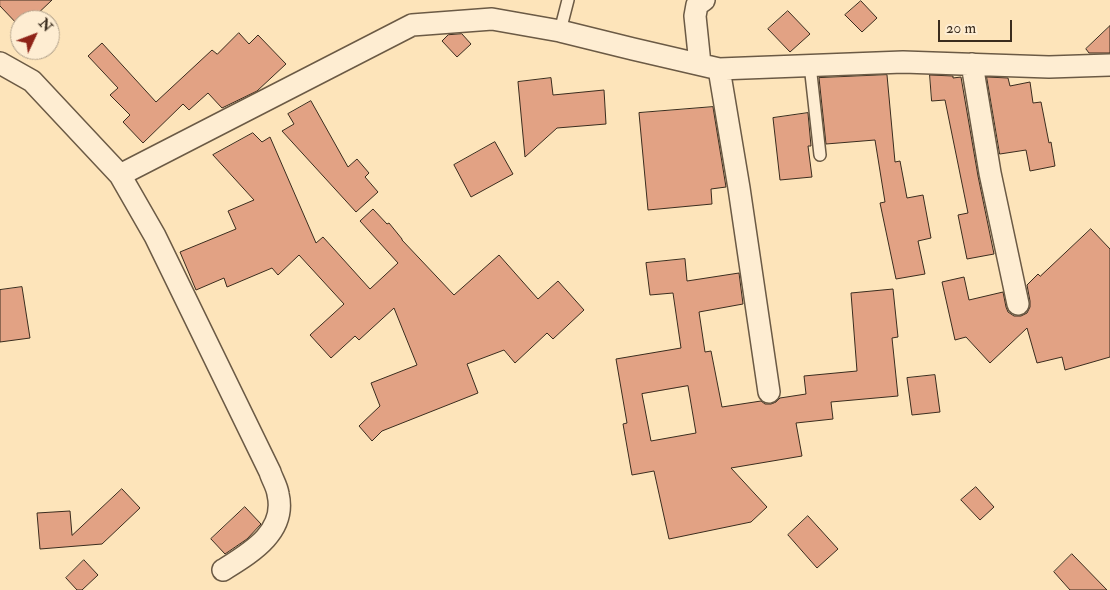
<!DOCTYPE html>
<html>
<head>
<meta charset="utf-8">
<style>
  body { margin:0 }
  #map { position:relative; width:1110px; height:590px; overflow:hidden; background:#fde4ba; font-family:"IM FELL Double Pica",serif }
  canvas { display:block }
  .north { position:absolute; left:10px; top:10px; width:50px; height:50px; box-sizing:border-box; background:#feedd2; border:1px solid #b0a08a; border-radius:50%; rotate:47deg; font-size:14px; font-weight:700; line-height:20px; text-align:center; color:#3a2c1e }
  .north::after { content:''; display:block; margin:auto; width:18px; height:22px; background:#8f2418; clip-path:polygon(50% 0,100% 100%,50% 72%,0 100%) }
  .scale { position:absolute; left:938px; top:20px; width:74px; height:22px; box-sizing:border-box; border:2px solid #3a2c1e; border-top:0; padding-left:6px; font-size:15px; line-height:18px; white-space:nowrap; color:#3a2c1e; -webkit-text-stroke:4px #feedd2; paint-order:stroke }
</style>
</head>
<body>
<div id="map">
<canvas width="1110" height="590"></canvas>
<div class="north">N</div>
<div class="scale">20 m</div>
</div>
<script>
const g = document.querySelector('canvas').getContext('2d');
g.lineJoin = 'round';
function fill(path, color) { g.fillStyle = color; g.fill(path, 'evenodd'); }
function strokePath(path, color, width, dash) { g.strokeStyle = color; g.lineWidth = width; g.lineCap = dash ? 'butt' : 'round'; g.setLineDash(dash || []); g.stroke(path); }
const building = new Path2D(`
  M0,0H52L31,20H20V27L0,6Z
  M861,1L877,18L862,32L845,15Z
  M788,11L810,34L790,52L768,29Z
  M1110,26V53H1089L1086,49Z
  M239,33L249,44L258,35L286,64L257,91L222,108L208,93L189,110L183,104L143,143L123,122L130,115L110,95L118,88L88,56L102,43L156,102L212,50L217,54Z
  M462,34L471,44L457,57L442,41L448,35Z
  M887,75L895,162L900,161L907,198L923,195L931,238L918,241L925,274L896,279L880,203L885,202L875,140L826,144L819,78Z
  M930,75L953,76V78L961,77L978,176L994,254L967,259L958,215L968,213L945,100L932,101Z
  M987,77L1008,78L1010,86L1030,82L1033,103L1041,102L1049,143L1051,142L1055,166L1030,171L1026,150L1000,154Z
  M551,78L553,95L604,90L606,124L557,128L525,157L518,82Z
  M311,101L348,167L357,159L369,173L365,177L378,192L356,212L282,131L294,124L288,114Z
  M713,107L726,187L711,189L712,204L648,210L639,113Z
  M808,113L811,146H808L812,177L780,180L773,118Z
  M253,133L262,142L270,137L316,243L323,237L370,289L398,263L360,221L373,209L387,224L389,223L402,239V240L454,295L499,255L538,299L558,281L584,310L553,339L547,333L515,363L504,350L467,364L478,393L382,431L372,441L359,426L380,406L371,383L417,365L394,308L359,340L355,336L331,358L310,335L344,304L299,255L278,275L272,268L227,287L224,278L196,290L180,252L236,229L228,211L254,200L213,155Z
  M495,142L513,174L471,197L454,165Z
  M1091,229L1110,249V357L1065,370L1062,357L1037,363L1027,328L990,363L966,337L955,340L942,282L964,277L969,300L1003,292L1006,307L1008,312L1014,316H1021L1027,313L1030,307V301L1027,285L1038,274L1040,276Z
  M685,259L687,281L739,273L743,304L699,312L705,352L711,351L722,407L761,401L765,404H771L776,402L780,398L806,394L804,376L857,371L851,293L893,289L898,337L892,338L898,396L831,402L833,419L796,423L802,456L731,468L767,507L751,522L669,539L654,471L632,475L623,424L627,423L616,359L681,348L673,293L650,295L646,263ZM688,386L696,433L651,441L642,394Z
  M22,287L30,338L0,342V290Z
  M935,375L940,412L912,415L907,378Z
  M976,487L994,507L980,520L961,500Z
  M122,489L140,508L102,544L40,549L37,513L70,511L72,535Z
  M245,507L261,524L247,539L225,554L211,539Z
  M808,516L838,549L817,568L788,535Z
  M1072,554L1107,590H1070L1054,572Z
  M84,560L98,575L82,590H77L66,578Z`);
fill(building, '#e2a284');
strokePath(building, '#3a2c1e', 1);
const service = new Path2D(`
  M560,31L568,0
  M810,65L820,155`);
const minor = new Path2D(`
  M0,63L32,81L120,175L155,236L270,472C272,479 277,486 278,494C287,532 250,553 223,570
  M700,64L695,16L697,5L704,0
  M972,64L990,173L1018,304
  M719,69L739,188L769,392
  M120,175L412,25L492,19L560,31L633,49L719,69L903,62L1049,67L1110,65`);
strokePath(service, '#6b5a45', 14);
strokePath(minor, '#6b5a45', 24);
strokePath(service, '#feedd2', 11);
strokePath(minor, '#feedd2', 21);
</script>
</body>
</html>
